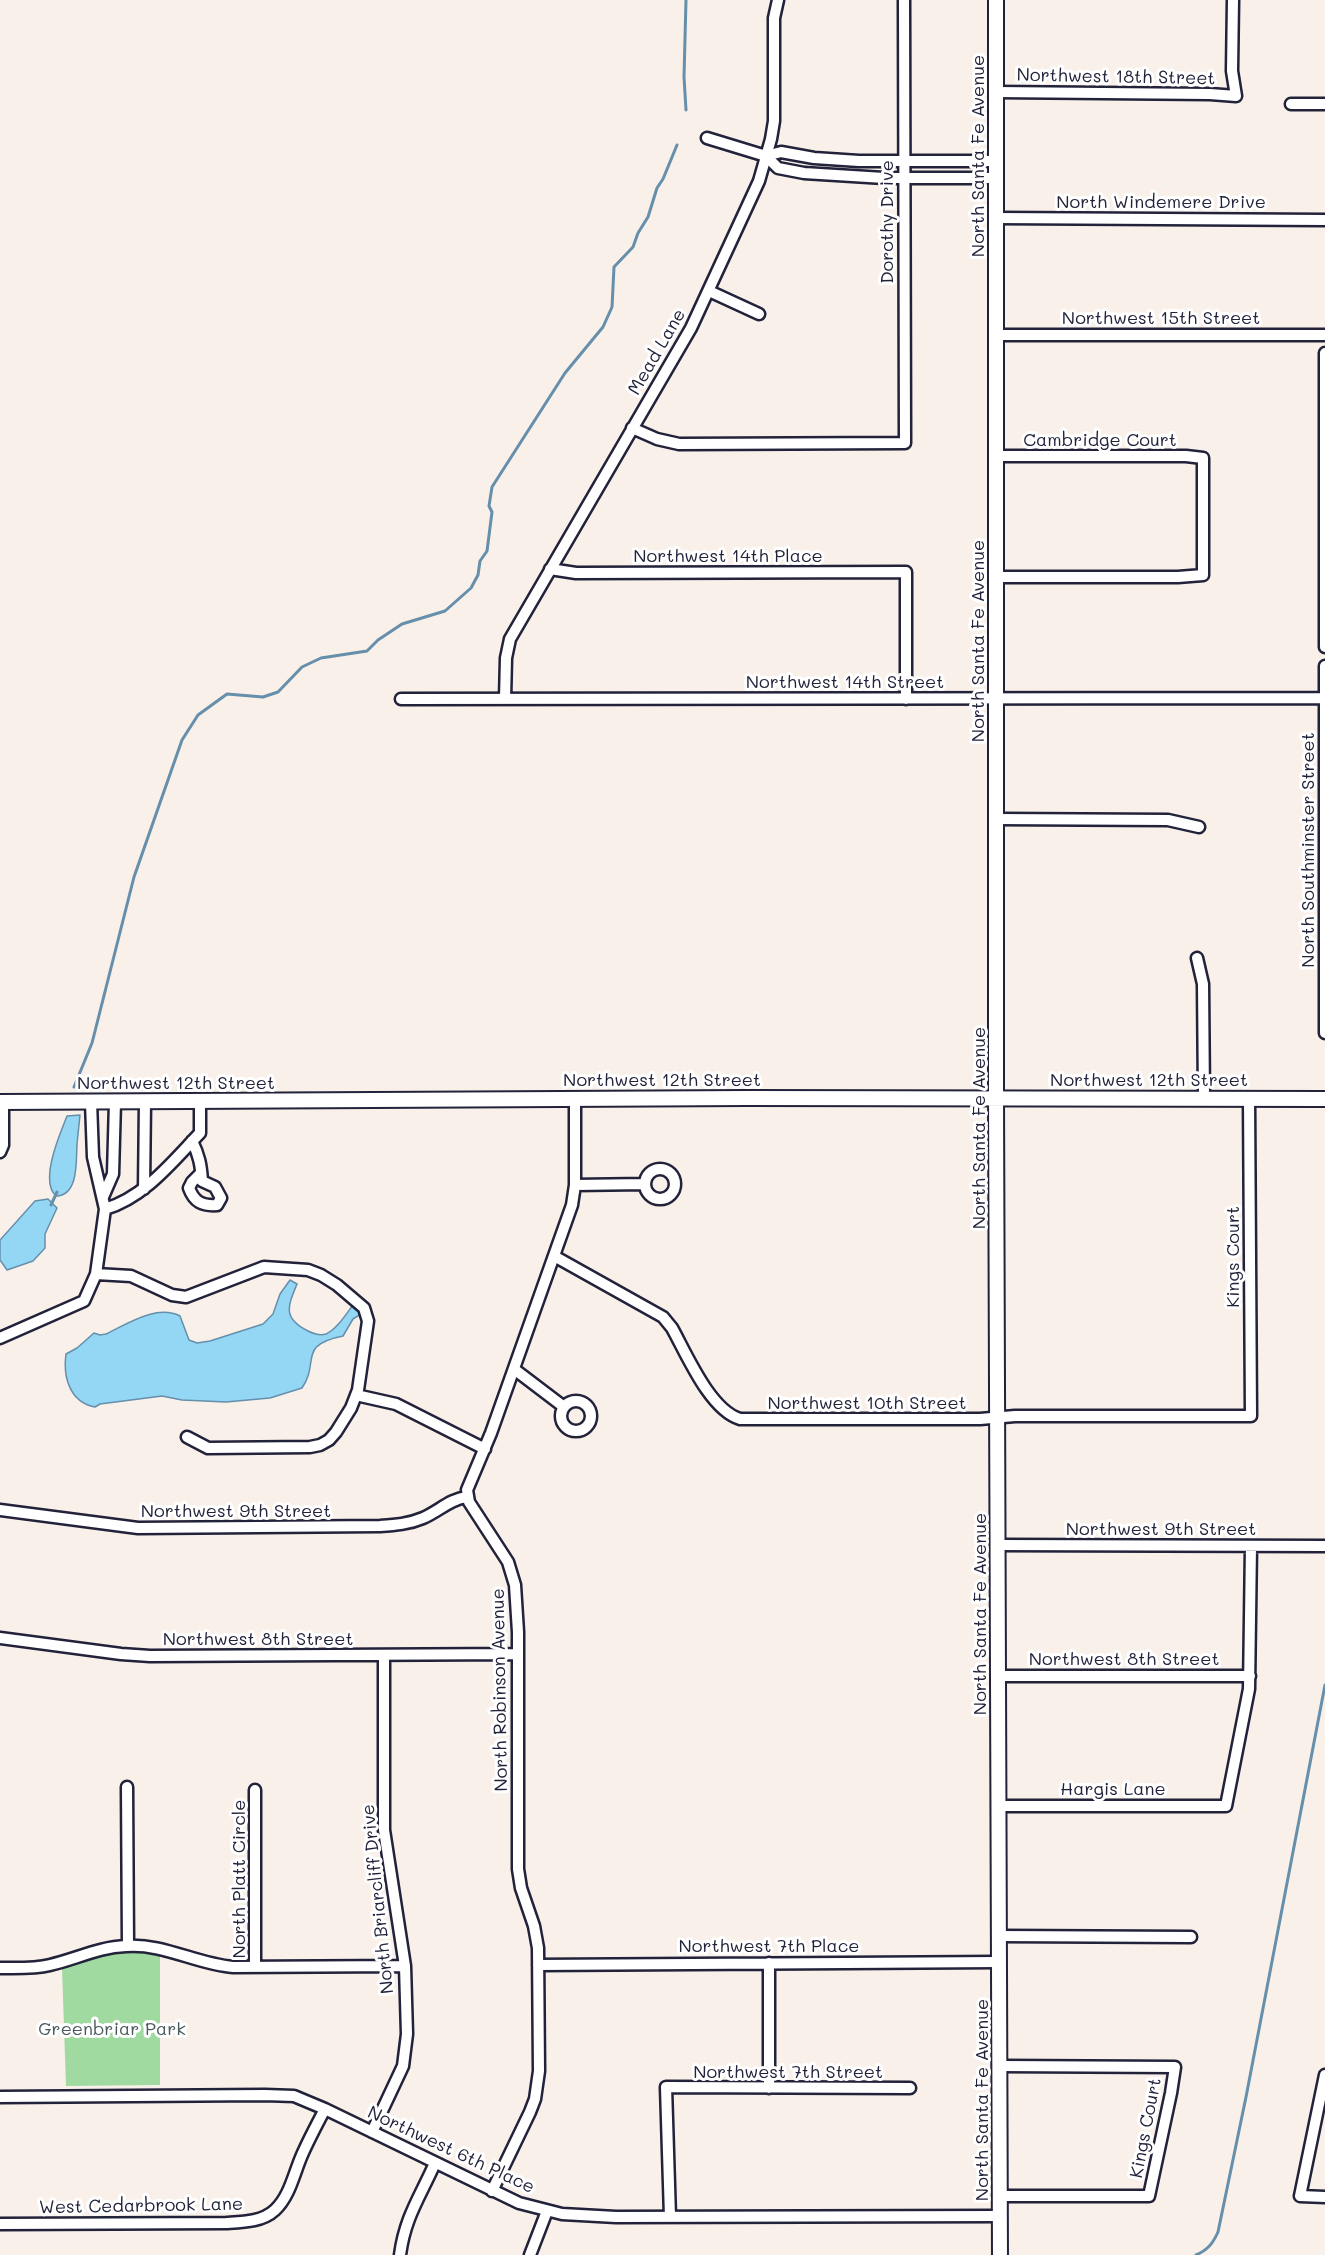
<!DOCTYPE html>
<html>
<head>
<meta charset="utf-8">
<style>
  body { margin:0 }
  canvas { display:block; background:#f8f0e9 }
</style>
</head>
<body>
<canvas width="1325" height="2255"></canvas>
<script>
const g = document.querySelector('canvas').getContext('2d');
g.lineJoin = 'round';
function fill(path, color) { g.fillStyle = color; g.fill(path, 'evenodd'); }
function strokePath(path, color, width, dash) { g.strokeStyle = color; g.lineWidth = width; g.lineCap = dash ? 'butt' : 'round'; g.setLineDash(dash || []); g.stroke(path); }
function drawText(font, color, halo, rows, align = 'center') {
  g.font = font + ' Mali,sans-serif'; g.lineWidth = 6; g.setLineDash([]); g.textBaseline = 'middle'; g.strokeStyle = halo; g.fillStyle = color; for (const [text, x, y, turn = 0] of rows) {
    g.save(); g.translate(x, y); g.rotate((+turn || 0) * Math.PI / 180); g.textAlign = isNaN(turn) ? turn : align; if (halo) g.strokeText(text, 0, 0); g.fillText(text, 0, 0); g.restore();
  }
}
fill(new Path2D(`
  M135,1952L160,1956V2085L66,2086L62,1968C87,1958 109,1953 135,1952Z`), '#a0daa1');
const water = new Path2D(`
  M80,1115C79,1125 78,1135 77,1144C76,1160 79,1196 56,1196C39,1181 60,1134 67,1116Z
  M48,1199L57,1208L45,1234V1248L33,1261L7,1270L0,1260V1240L35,1201Z
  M290,1280L297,1284C288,1306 282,1318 308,1331C314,1334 320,1336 326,1334C337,1329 346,1314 353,1305L361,1314L353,1319L343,1336C297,1345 320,1362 302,1388L270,1398L226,1402L182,1400L162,1396L100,1404L95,1407C69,1402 63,1376 66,1354L77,1348L94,1333L100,1335L106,1334C127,1324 157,1304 180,1316L189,1340L197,1343L210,1341L263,1324L273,1314L280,1294Z`);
fill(water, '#93d7f5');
strokePath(water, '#668fab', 1.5);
strokePath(new Path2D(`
  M686,0L684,77L686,110
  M74,1087L92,1043L134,877L182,740L198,715L227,694L263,697L278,692L302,667L321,658L367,651L378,640L402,624L445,611L471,588L478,575L480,561L487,551L492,512L489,506L492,487L565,373L603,327L612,307L614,267L633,247L638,233L648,217L657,188L663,179L677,145
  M51,1205L57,1192
  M1196,2255C1208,2250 1213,2243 1218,2232L1246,2097L1325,1685`), '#668fab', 3);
const minor = new Path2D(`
  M996,92L1210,94L1236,96L1232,71L1233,0
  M1291,104H1325
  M707,138L766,156L778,168L804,173L884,178H996
  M766,156L781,152L814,158L859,161H996
  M996,218L1325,220
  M709,291L759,314
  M996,335H1325
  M1325,353V647
  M632,428L657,439L679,444L905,443L904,0
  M996,456H1186L1203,458V575L1178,577H997
  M550,569L576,573L906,572V699
  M1325,666V1033
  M401,699L1325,698
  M505,699L506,658L510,639L691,328L759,181L771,139L774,121V18L778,0
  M996,819L1168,820L1199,827
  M1197,958L1203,984L1204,1098
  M192,1141C199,1155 201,1165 202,1181L215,1187L221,1198L217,1205C202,1206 194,1202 189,1188L192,1182L201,1173
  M0,1152L3,1145V1102
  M645 1184a15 15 0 1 1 30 0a15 15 0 1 1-30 0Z
  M575,1185L645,1184
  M144,1189L145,1101
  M103,1197L113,1174L115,1102
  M105,1209C145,1197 172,1162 200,1133V1101
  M554,1256L663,1317L672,1328C687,1355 710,1410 740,1419H980L1015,1416H1251L1249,1098
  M96,1274L131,1276L172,1295L186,1297L264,1267L308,1270L321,1275L337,1285L364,1308L368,1321L358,1390L351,1408L336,1432L329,1440L320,1445L310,1447L208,1448L187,1437
  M0,1338L84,1301L96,1274L105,1209L93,1157L91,1102
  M514,1369L564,1407
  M356,1395L396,1404L485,1449
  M561 1416a15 15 0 1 1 30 0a15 15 0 1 1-30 0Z
  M0,1510L138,1528L380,1526C395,1525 409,1524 423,1518C439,1511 450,1499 467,1497
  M998,1545L1325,1546
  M0,1638L121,1654L150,1656L518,1654
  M998,1676H1250
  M127,1787L128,1946
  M255,1790V1967
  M999,1806H1226L1249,1689L1251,1546
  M999,1936L1191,1937
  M769,1963V2088
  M538,1965L999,1962
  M0,1968C17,1968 34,1969 50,1965C76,1959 99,1947 126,1946C163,1943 196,1964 233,1967L405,1966
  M1000,2066L1175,2067L1171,2093L1149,2196H1000
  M1325,2075L1300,2196L1325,2197
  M0,2097L265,2095L294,2096L325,2109L519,2203L562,2214L616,2217L1000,2216
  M372,2132L403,2066L407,2034L405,1966L384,1830V1655
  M492,2191L530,2112L535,2099L539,2071L538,1948L534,1926L521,1888L518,1869V1632L515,1585L508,1562L469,1502L467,1490L491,1433L572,1205L575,1185V1099
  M670,2217L666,2087L910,2088
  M0,2224L226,2223C243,2222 262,2222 275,2210C290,2196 294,2173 302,2155C309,2139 317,2124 325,2109
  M400,2255C405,2217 420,2197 435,2163
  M530,2255L547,2211`);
const major = new Path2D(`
  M996,0V1097L1000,2255
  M0,1102L747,1098L1325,1099`);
strokePath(minor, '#22223b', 15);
strokePath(major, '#22223b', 18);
strokePath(minor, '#fff', 10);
strokePath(major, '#fff', 14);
drawText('18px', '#22223b', '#fff', [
  ["Northwest 18th Street",1116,77,1],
  ["North Santa Fe Avenue",978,156,-90],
  ["North Windemere Drive",1161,202],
  ["Dorothy Drive",887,222,-90],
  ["Northwest 15th Street",1161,318],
  ["Mead Lane",657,352,-60],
  ["Cambridge Court",1100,440],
  ["Northwest 14th Place",728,556],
  ["North Santa Fe Avenue",978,641,-90],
  ["Northwest 14th Street",845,682],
  ["North Southminster Street",1308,850,-90],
  ["Northwest 12th Street",662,1080],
  ["Northwest 12th Street",1149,1080],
  ["Northwest 12th Street",176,1083],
  ["North Santa Fe Avenue",979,1128,-90],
  ["Kings Court",1233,1257,-90],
  ["Northwest 10th Street",867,1403],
  ["Northwest 9th Street",236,1511],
  ["Northwest 9th Street",1161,1529],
  ["North Santa Fe Avenue",980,1614,-90],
  ["Northwest 8th Street",258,1639],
  ["Northwest 8th Street",1124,1659],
  ["North Robinson Avenue",500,1690,-91],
  ["Hargis Lane",1113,1789],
  ["North Platt Circle",239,1879,-90],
  ["North Briarcliff Drive",378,1899,-96],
  ["Northwest 7th Place",769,1946],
  ["Northwest 7th Street",788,2072],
  ["North Santa Fe Avenue",982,2100,-90],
  ["Kings Court",1146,2128,-79],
  ["Northwest 6th Place",451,2150,25],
  ["West Cedarbrook Lane",141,2206,-1]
]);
drawText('18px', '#48595a', '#fff', [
  ["Greenbriar Park",112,2029]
]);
</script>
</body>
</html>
